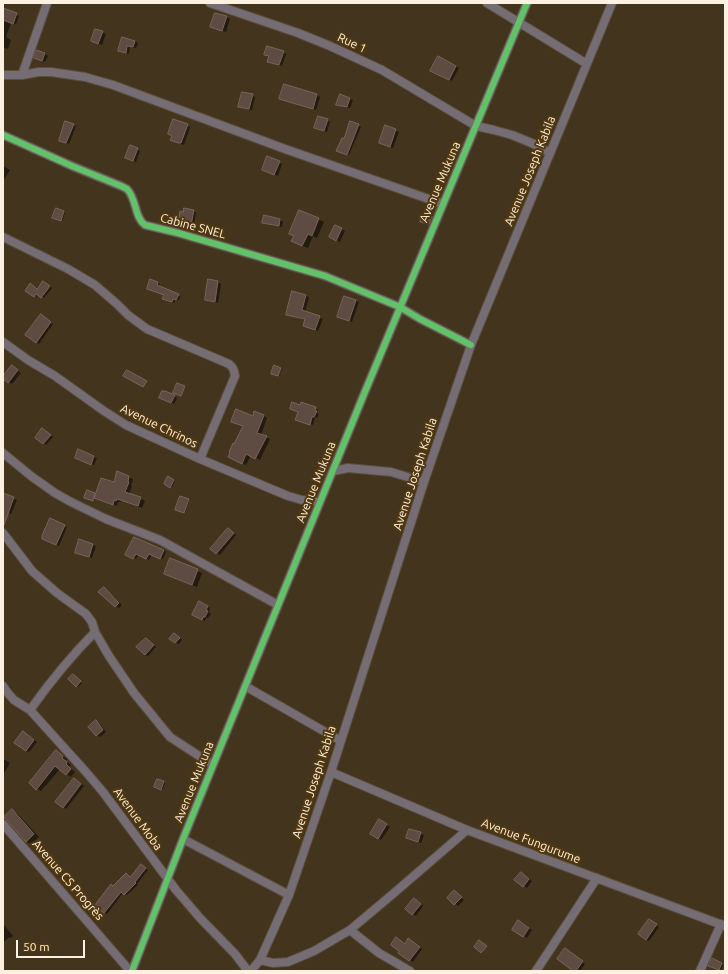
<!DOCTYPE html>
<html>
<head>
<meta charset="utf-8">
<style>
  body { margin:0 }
  #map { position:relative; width:728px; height:974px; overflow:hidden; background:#43341d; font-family:Ubuntu,sans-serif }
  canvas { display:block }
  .frame { position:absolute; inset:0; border:4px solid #fdf1e1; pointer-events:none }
  .scale { position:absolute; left:16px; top:940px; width:69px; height:18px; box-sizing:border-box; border:2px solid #fdf1e1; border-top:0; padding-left:5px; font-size:12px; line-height:14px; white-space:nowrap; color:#fdf1e1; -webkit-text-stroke:3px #52380e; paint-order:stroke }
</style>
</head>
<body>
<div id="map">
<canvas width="728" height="974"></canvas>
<div class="frame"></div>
<div class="scale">50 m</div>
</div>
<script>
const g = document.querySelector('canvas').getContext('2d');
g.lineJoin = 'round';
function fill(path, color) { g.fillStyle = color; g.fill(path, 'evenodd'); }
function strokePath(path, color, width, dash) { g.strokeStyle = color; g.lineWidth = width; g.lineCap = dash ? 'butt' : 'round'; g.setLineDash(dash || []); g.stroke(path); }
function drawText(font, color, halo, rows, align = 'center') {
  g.font = font + ' Ubuntu,sans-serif'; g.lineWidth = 4; g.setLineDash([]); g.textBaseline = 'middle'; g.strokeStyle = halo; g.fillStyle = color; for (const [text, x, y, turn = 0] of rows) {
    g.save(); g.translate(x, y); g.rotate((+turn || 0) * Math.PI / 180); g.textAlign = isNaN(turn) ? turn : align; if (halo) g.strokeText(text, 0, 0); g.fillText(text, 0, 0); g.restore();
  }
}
fill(new Path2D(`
  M3,10L19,16L16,24L11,23L6,37L11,40L8,49L3,47Z
  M227,17L230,19L226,32L212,27Z
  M96,30L106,34L102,45L92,41Z
  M122,38L135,41L138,43L136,48L130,47L129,54L119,51Z
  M283,52L286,54L282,66L271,63L270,56H268Z
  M45,54L48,56L45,62L38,59Z
  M438,58L459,68L452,81L432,70Z
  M285,85L317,95L320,97L316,110L284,100Z
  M252,95L255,97L252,110L243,108L240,106Z
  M350,99L353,100L350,108L340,106L338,105Z
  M327,120L330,122L327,132L318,129Z
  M73,125L76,126L69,144L62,141Z
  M187,125L190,127L184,145L175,142Z
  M358,125L361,127L349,155L340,152L344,140Z
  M386,127L399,132L393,148L380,143Z
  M137,149L140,151L136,162L130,159Z
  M268,158L282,164L278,176L266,171Z
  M3,166L10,170L3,181Z
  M57,209L65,213L62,221L54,218Z
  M193,211L196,212L194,226L182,223L179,222Z
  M300,211L324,222L317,238L313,236L308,248L297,244L295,236Z
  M423,215L433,218L430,224L423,222Z
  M280,220L283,222L282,227L266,224L263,222Z
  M336,226L345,231L340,242L330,237Z
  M209,280L218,282L221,284L218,303L209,301L206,300Z
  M151,281L160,284L159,287L180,296L179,300L176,299L174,303L166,299L165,295Z
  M46,283L52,288L44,298L39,295L37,297L26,290H38Z
  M306,296L309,297L305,312L323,319L318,331L307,327L306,320L291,316L288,314Z
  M345,297L359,302L352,322L341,318Z
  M44,317L53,324L39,344L36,342Z
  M275,366L282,369L279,376L272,373Z
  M15,368L21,373L12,384L9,382Z
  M174,396L177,398L174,404L163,399Z
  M301,406L315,408L318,410L317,413L319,414L317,418L315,417L313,425L299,421V412Z
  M263,415L267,418L261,435L270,439L260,460L251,455L246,465L233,459L235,445L244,426L236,424L253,417Z
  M46,431L53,437L46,445L36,437Z
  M94,457L97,458L94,465L79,460Z
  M118,473L133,479L131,485H132L129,495L140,498L145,501L142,508L121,500V502H118L117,506L95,497L94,501L87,498L88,491L96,494L115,484Z
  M168,478L175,481L172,487L165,484Z
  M3,494L17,500L11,514L3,511Z
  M181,497L189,501L185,513L176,509Z
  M64,526L67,527L59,546L45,540Z
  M229,529L236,535L220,555L211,549Z
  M93,545L96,546L92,558L76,553Z
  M164,550L166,552L163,559L152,554L149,560L139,554L136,559L127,554Z
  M171,560L202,573L197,587L170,576Z
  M107,590L122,605L119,608L100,592Z
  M208,607L210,608L209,612L211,614L208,618H206L205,621L196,617Z
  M178,636L182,640L179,644L171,639Z
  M147,639L156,647L148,656L145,655Z
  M74,676L82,683L78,687L69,679Z
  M96,722L99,723L106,732L100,737L97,735Z
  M26,734L37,742L29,752L26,751Z
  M56,751L67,759L66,761L71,765L69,767L75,772L71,777L60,769L41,791L37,789Z
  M3,759L10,763L3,775Z
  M158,780L165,783L163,789L156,787Z
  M77,781L84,786L66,809L63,807Z
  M12,811L17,813L39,837L31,844L26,841Z
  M380,821L390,827L381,840L371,833Z
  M410,830L424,835L421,843L407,838Z
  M144,867L148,870L137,884L138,885L127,895L123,893L107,914L95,906L114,887L131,878Z
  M524,875L532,881L527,888L516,880Z
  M457,893L464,900L458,906L448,898Z
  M417,901L423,906L416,916L413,914Z
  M649,920L659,927L649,941L646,939Z
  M519,922L532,930L527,938L513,929Z
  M3,924L13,936L11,938L10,937L3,942Z
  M411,941L422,949L413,962L399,952L405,945Z
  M568,951L585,964L580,971H575Z
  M712,960L723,965L721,970L710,965Z`), '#0007');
const building = new Path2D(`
  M3,8L17,13L13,24L3,20Z
  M215,13L227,16L222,31L210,27Z
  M95,29L103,31L98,44L91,41Z
  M122,37L135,41L133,47L127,46L126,53L118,51Z
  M267,46L284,51L279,65L267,62L269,56L264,55Z
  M36,50L45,53L42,61L34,58Z
  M438,56L456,66L449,80L430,71Z
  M284,84L317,94L313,109L279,99Z
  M242,92L253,94L249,109L238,107Z
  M340,94L350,98L347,107L336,105Z
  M318,116L328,119L324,131L314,128Z
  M173,119L188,124L181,143H178L170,140L172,136L168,134Z
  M65,121L74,124L66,143L59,141Z
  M350,121L359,124L347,155L336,151L342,138H344Z
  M385,125L396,129L390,147L379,143Z
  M130,145L138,148L133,161L125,158Z
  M267,156L280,161L274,175L262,170Z
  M56,208L64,211L61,221L52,218Z
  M184,208L194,210L191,225L178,222L180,211L183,212Z
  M299,210L319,218L312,236L308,234L302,246L291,241L294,236L289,234Z
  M423,214L432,216L429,224L420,222Z
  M264,215L280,219L279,226L262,223Z
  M335,225L342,228L336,241L329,237Z
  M150,279L158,282L157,285L179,294L176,300L173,299L172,302L162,299L164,295L147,289Z
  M208,279L218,281L215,302L205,300Z
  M43,281L50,286L41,298L36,294L34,297L25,291L30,283L37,289Z
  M292,291L306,295L302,310L320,316L315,330L303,326L305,319L286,315Z
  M344,296L356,300L349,321L337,317Z
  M41,314L51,322L36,343L25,335Z
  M12,365L18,370L8,383L3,379V376Z
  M274,365L281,368L278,376L271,374Z
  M127,370L147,381L143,387L123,376Z
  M177,383L185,386L181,396L173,393Z
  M162,391H165L175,395L171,403L159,398Z
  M292,402L300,405L301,402L316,407L315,411H317L314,417H312L310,425L295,420L298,412L290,409Z
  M236,409L253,416L254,411L264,415L257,433L267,436L255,459L246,454L242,464L228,457L230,453L229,452L233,443L234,444L243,426L231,422Z
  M42,428L51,435L43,444L35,438Z
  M78,449L94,456L91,465L75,458Z
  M117,471L129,476L128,482H129L125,492L141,497L138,506L117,499L116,501L114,500L113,505L94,498L101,478L114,482Z
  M168,476L174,480L170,488L164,484Z
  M87,490L95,493L93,501L84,498Z
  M3,493L14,497L4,525H3Z
  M180,496L189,499L184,513L175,510Z
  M50,518L65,525L56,545L42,539V536Z
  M228,528L234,533L216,554L210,549Z
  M134,537L164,550L160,559L149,554L146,559L136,554L133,559L125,555Z
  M79,539L93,544L89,557L75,553Z
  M170,558L198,569L192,585L164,574Z
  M104,587L119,603L115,607L98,592Z
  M199,601L208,606L206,610L208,611L205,617H203L202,620L192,615Z
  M174,633L180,638L175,643L169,639Z
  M146,638L154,645L145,655L136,647Z
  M73,674L81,681L76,687L68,679Z
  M96,720L103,730L96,736L88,727Z
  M23,731L34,740L26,751L14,743Z
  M56,750L63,756L62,758L67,762L66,764L71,769L66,775L55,766L36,790L29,783Z
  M74,778L81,784L63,808L55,802Z
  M157,779L164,781L161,790L154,787Z
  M12,809L34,834L26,842L4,817Z
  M379,819L387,824L378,839L370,834Z
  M409,829L421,832L418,842L406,838Z
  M141,864L146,868L135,882L136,883L124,895L121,892L104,913L94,906L111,884L113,886L126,873L130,877Z
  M521,872L529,879L523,887L514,880Z
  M454,890L462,897L454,905L447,898Z
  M414,898L421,904L412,915L405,909Z
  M649,919L657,924L646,940L638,934Z
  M518,920L529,928L523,937L512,930Z
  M396,937L405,944L408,938L420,947L409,961L398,953L399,951L391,945Z
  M479,940L487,946L481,953L474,947Z
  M565,948L583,961L576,971H573L557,959Z
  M712,958L722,963L719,970L708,966Z`);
fill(building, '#5e4c42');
strokePath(building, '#78645b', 1);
const street = new Path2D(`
  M210,3L298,33L330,46L382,70L476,126L494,130L512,135L534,144L550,153
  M487,3L587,64
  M3,75H22L39,72H51L85,77L113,85L285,149L443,204
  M22,75L47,3
  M3,135L72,166L121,186C123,187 125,188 127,189C137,199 134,217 145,225L178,233L325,276L400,307L420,319L471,345
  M3,237L68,269L95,285L117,304L128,315L147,329L229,364C234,368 234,371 235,376L200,459
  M3,342L28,360L55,376L104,411L126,425L200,459L288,496L302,500L320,502
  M3,453L31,476L55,493L71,502L106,519L160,540L278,605
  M333,471L348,468L391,472L424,482
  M3,533L32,571L57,593L86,614L92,622L95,632L109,656L134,693L170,737L213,765
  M3,686L7,692L14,700L30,710L86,772L103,792L176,890L200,918L235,954L248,971
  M245,686L341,741
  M30,710C50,682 71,656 95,632
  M331,772L467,830L725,926
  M3,824L130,971
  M183,839L289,895
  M350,930L379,953L410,971
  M260,960L273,963L288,962L314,951L350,930L394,893L467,830
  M132,971L183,839L364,394L527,3
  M251,971L260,960L289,895L331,772L424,482L471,345L612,3
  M536,971L597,878
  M700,971L721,924`);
strokePath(street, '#5a4e3c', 10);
strokePath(street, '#766c74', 8);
strokePath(new Path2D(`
  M3,135L72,166L121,186C123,187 125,188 127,189C137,199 134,217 145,225L178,233L325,276L400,307L420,319L471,345
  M132,971L183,839L364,394L527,3`), '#61c268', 6);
drawText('12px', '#fdf1e1', '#52380e', [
  ["Rue 1",352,43,25],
  ["Avenue Joseph Kabila",530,171,-68],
  ["Avenue Mukuna",440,182,-67],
  ["Cabine SNEL",193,226,15],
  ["Avenue Chrinos",159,426,26],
  ["Avenue Joseph Kabila",415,474,-72],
  ["Avenue Mukuna",316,482,-68],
  ["Avenue Mukuna",194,782,-68],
  ["Avenue Joseph Kabila",314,782,-72],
  ["Avenue Moba",138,819,54],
  ["Avenue Fungurume",531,841,21],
  ["Avenue CS Progrès",68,880,49]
]);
</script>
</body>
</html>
